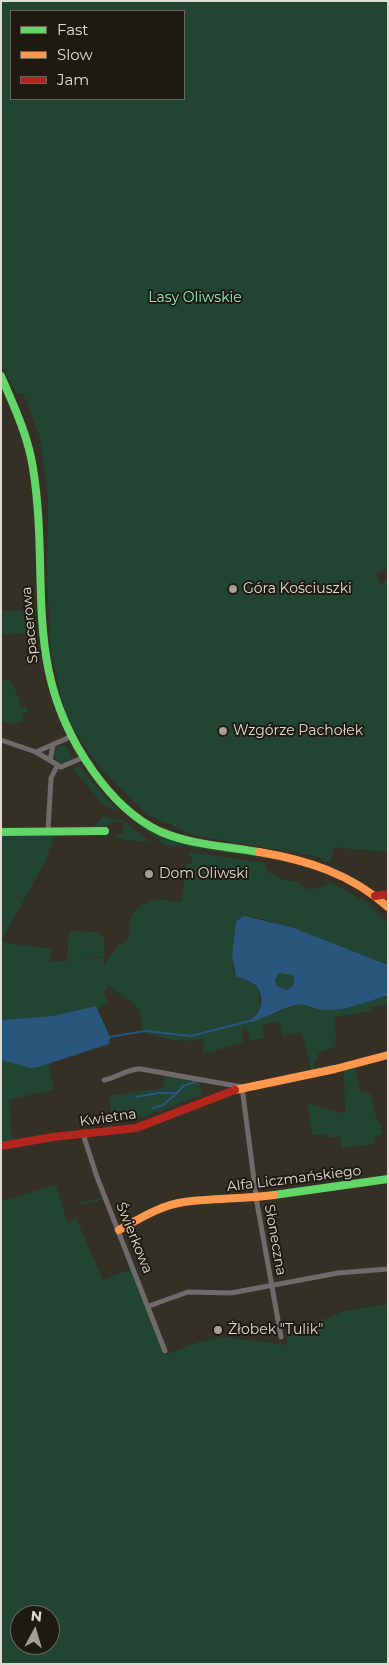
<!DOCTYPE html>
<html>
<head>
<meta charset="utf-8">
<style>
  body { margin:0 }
  #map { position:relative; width:389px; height:1665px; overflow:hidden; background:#343026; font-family:Montserrat,sans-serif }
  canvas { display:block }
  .frame { position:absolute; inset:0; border:2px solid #e0dad0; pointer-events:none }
  .legend { position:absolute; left:10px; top:10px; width:175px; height:90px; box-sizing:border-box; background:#1e1a12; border:1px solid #6c675e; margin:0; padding:6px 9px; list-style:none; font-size:15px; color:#e0dad0 }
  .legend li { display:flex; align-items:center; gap:10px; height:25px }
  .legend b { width:25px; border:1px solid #6c675e }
  .north { position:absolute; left:10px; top:1605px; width:50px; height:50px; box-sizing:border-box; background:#1e1a12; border:1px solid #6c675e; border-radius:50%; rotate:6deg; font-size:14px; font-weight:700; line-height:20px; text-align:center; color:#e0dad0 }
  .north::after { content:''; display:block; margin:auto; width:18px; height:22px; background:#a49e94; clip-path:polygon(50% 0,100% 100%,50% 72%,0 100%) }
</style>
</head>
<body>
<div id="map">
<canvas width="389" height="1665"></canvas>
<div class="frame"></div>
<ul class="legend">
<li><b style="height:6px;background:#63d668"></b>Fast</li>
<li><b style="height:6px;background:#ff974d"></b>Slow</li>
<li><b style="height:6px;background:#b3261e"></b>Jam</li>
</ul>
<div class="north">N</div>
</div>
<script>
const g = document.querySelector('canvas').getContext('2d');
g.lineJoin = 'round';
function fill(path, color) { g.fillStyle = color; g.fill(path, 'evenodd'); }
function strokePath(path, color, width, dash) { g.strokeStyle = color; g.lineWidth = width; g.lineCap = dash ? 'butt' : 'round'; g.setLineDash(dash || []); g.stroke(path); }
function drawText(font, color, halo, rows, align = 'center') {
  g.font = font + ' Montserrat,sans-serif'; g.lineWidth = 4; g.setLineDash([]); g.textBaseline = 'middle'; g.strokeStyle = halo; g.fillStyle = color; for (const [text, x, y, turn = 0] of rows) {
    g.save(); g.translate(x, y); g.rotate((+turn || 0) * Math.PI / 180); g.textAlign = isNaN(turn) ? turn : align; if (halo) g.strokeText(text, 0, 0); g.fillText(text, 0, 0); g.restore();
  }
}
fill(new Path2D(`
  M1,1H388V568L376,573L380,584L388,581V852L334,847L330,863L316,856L192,835L147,814L103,771L79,738L67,719L51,653L47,576L48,496L40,437L23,393L17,394L1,364ZM11,11H184V99H11Z
  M33,610L34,633L1,635V611Z
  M7,679L13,684L22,707L26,705L28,712L23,714V721L12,724L1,720V682Z
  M65,745L73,758L66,763H59L54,754L57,748Z
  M79,767L118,811L105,806L72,768Z
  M104,816L125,821L149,842L121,839L113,835L123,833V822H112L106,828L91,829Z
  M128,817L158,836L182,843L183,847L165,845Z
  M1,836H54L46,860L1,941Z
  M188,844L262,855L265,858L186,847Z
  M189,852L265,863C267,879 288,880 301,883V887L314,890L315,888L326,885L329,881L368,903L388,923V965L267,920L253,917L236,920L232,955L234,973L240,978L255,984L259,990L260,1010L252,1022L296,1005H308L317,1009L355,1006L388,995V1004L372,1007L373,1011L335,1017L336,1046L319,1053L314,1064L315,1068L311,1069L302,1032L282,1036L280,1021L263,1025L264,1038L249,1041L248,1029H242L243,1042L203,1054L204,1038C183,1045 164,1037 144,1033C141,1025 142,1016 138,1009C130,997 116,996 108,984V989L103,991L108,1003L98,1008L96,1006L53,1016L1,1020V942L51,949L49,962L69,961L67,958L69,932L71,931L99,932L104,938V957L73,960L104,958V965L118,946L129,938L130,920L133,912L142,905L152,899L182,902L186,864H193Z
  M276 981a9 9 0 1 1 18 0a9 9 0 1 1-18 0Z
  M1,1060L22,1066L48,1063L54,1089L9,1100L12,1140L1,1142Z
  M356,1068L360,1092L370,1093L378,1124H381L382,1135H375L374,1144L342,1148L340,1136L328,1138L327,1133L312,1135L307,1103L345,1114L344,1071Z
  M165,1073L200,1080L201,1095L138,1119L113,1122L109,1096L164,1088Z
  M56,1185L63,1208L101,1197L102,1199C88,1204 76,1204 63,1209L67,1223L76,1218L103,1280L131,1269L164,1355L199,1342L224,1337L287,1345V1335L344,1311L388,1304V1664H1V1201ZM20,1615H50V1645H20Z`), '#224533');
fill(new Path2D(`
  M244,916L291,927L388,965V995C366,1002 346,1011 323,1010C313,1009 306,1003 296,1005C281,1008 266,1018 252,1022V1018C263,1014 265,991 254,984C249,980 242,979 236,976L232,955L236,921ZM279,973L293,975C296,982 293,988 286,990L277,986L275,980Z
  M96,1006L110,1037L109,1044L38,1067L31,1068L1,1060V1020L53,1016Z`), '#29567c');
strokePath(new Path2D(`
  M109,1037L145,1031L191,1036L253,1020
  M136,1097L159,1093H177L183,1086L197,1081
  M153,1108L163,1105L176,1094`), '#29567c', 2);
strokePath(new Path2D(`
  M1,740L36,752L61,767L82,758
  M36,752L70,737
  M50,760L53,746
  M48,831L51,778L57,766
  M104,1080C116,1078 129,1068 141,1069L242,1087L257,1203L281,1337
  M83,1134L97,1177L165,1351
  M149,1306L188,1292L231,1293L338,1273L388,1269`), '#706a6c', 5);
strokePath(new Path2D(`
  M1,376C14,406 28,436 33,468C51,581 20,669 93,771C110,795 132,818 159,831C190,845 226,846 259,852
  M1,832L105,831
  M274,1195L388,1179`), '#63d668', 8);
strokePath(new Path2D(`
  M259,852C307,860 351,874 388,907
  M235,1090L335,1069L388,1055
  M119,1230C139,1219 161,1205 184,1202C213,1198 244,1199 274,1195`), '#ff974d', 8);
strokePath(new Path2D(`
  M375,896L388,894
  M1,1146L53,1137L136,1128L235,1090`), '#b3261e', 8);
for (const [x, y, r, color] of [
  [233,589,5,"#a49e94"],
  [223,731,5,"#a49e94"],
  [149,874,5,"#a49e94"],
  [218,1330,5,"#a49e94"]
]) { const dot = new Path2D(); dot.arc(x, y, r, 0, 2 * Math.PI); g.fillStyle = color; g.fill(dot); strokePath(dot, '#1e1a12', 2); }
drawText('14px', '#8bf1c1', '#1e1a12', [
  ["Lasy Oliwskie",195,298]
]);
drawText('14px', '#e0dad0', '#1e1a12', [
  ["Góra Kościuszki",243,589],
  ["Wzgórze Pachołek",233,731],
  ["Dom Oliwski",159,874],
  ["Żłobek \"Tulik\"",228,1330]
], 'left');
drawText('14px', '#e0dad0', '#1e1a12', [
  ["Spacerowa",30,625,-95],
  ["Kwietna",108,1118,-8],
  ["Alfa Liczmańskiego",294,1179,-7],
  ["Świerkowa",134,1238,68],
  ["Słoneczna",275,1240,80]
]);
</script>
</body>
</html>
